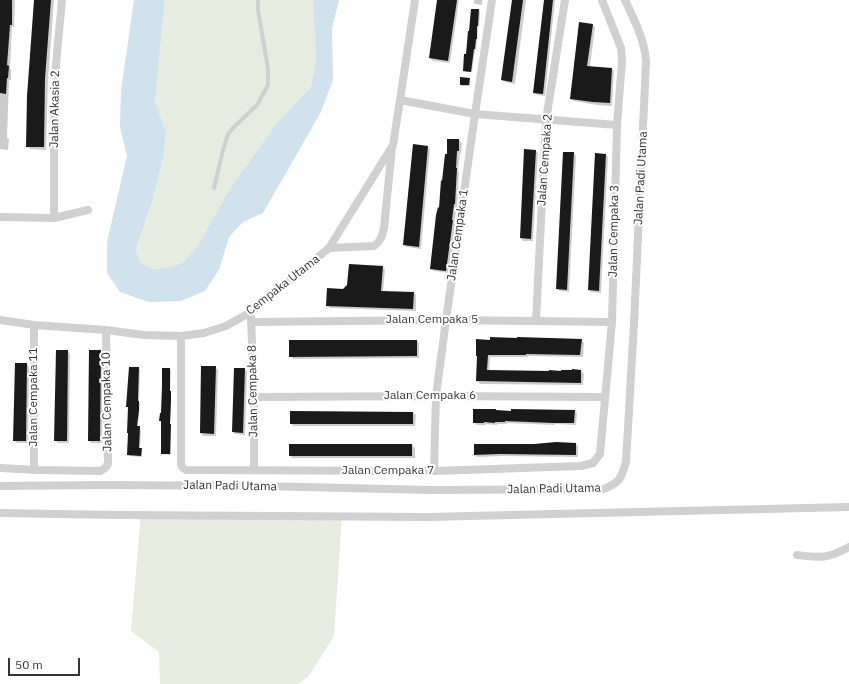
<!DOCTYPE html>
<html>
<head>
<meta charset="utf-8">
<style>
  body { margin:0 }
  #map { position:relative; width:849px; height:684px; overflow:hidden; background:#fff; font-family:"IBM Plex Sans",sans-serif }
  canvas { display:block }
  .scale { position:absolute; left:8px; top:658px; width:72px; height:18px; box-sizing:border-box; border:2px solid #333; border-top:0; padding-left:5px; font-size:12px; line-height:14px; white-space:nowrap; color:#333; -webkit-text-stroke:3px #fff; paint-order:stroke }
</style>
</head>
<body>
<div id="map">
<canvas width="849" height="684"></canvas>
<div class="scale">50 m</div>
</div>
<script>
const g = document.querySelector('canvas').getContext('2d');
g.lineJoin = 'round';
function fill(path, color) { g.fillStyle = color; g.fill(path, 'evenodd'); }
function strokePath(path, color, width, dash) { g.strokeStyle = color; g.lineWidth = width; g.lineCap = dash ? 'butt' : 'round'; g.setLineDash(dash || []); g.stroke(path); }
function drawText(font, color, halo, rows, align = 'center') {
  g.font = font + ' "IBM Plex Sans",sans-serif'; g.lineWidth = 4; g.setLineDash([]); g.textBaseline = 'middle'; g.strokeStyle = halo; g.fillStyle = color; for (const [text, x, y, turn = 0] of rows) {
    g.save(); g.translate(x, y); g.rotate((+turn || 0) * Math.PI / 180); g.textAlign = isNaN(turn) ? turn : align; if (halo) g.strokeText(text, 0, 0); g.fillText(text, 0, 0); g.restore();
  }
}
fill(new Path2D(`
  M165,0H313L316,61L311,87L276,124L229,190L197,247L182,263L167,268L152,269L140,263L136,250L152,202L163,160L166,133L155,101Z
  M141,512L342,514L334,636L308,677L298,684H160L159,652L131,631Z`), '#e6ecdf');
fill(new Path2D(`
  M134,0H165L155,101L166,133L163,160L152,202L136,250L140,263L153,269L167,268L182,263L197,247L229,190L276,124L311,87L316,61L313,0H339L332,29L333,80L321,112L263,213L243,222L229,237L219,270L205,291L181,301L149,302L120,292L107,273V242L127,156L120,127L121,91Z`), '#cfe2ee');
fill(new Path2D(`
  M0,0H15L14,27H12L10,68L11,69V80H9L7,138L9,139L8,150L0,149Z
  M34,0H54L48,81L46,150L30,149L27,146Z
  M438,0H459L450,63L433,61L430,58Z
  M474,0H482V5L475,4L474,3Z
  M513,0H526L515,84L505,82L502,80Z
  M545,0H555L545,96L537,95L535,93Z
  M479,10L480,11L479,27H478L477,39L476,50H475L472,72H465L464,71L467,55Z
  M592,25L595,27L590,67L612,69L614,71L612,106L597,105L574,101L571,99Z
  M469,78L470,80V86H462L461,84Z
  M459,140L462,143L461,153H460L458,171L459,172L457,206L454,223L455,224L449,273L434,271L431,269L440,209Z
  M428,147L430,149L421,249L407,247L404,245Z
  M535,150L538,153L533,241H523L521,238Z
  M574,153L576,156L569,292L560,291L557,289Z
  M606,155L608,157L601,293L591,292L589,290Z
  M382,267L385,269L383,292L414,293L416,295V311L330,308L327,305L343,290Z
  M581,340L584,343L583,357L528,356V357H490L489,371H581L584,374L583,385L480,384L477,381L478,357L477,355Z
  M417,341L419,343V358L293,359L290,356Z
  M68,351L70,354L69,443H58L55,440Z
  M100,351L103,354L102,443H91L89,440Z
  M27,364L29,367L28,443H17L14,440Z
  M215,367L218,370L216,436H203L201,433Z
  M139,368L140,370L139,403H140L138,427L141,429L140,449L142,451V457L129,456L128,454L129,435L128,433L129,409L127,407Z
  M169,369L171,370L170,392L171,393L170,425L171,426V455L163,454L162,453V422L160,421Z
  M244,369L247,371L245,435L235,434L233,432Z
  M575,411L577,413L576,425L555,424L554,425L507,423V424H497V425L486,424V425H477L474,423L512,412Z
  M291,412L413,413L416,415L415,426H293L291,423Z
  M576,444L578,446V457L502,456L477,457L475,455Z
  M412,445L415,448V458H292L290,455Z`), '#0003');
fill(new Path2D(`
  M0,0H12V25H10L7,65L9,66L8,78H7L6,94L0,93Z
  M34,0H51L45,78L44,147H26L27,96Z
  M437,0H457L448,61L429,58Z
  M512,0H523L512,82L501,80Z
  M544,0H553L543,94L533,93Z
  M471,9H479L478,26H477V39H476L475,49H474L471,72L463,71L464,54H466L468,31H469Z
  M579,22L593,24L587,66L612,68L610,103L593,102L570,99Z
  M460,77L470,78L469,85H460Z
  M447,139H459V151H457L456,168H457L455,204H454L452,220H453L446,271L430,269L436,215L438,207L439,208L441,180L442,181L445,154H447Z
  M413,144L428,146L419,247L403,245Z
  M524,149L536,150L531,239L520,238Z
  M563,152H574L567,290L556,289Z
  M595,153L606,154L599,291L588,290Z
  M349,264L383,266L381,291L414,292L413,309L326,306L327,288L343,289L347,285Z
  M490,337L517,338V337L582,339L580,355L526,354V355H488L487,370L549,371V370L561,371V370H572V369L581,370V383L476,381L477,356H476V339L490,340Z
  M289,340H417V356L289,357Z
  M56,350H68L67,441H54Z
  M89,350H101L100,441H88Z
  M15,363H27L26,441H13Z
  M201,366H216L214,434L200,433Z
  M129,367H139L138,401H139V410L137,426H140L139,448H142L141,456L127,455L128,433H127L128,407H126Z
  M162,368H170V391H171V401L170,424H171L170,454H161V421H159L160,413H161L162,386Z
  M234,368H245L243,433L232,432Z
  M473,409H496V410L511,411V409L575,410L574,423H553L505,421V422H495V423L484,422V423H473Z
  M290,411L413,412V424H290Z
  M556,442L576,443V455L500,454L474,455V444H534Z
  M289,444H412V456H289Z`), '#1a1a1a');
strokePath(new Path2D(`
  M214,188L223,150L228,134L233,128L257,105L268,85V69L258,10V0`), '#d0d0d0', 4);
strokePath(new Path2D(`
  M400,100L475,114L617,125
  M0,217L54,218L88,210
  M54,218V142L56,64L62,0
  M329,248L374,246C381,241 382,236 384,228L392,147
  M251,317L254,397V470
  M0,320L34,325L106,330L144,335L181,336L204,333L226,326L251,312L329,248L393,145L400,100L415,0
  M536,321L546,120L565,0
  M251,322L446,320L612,322
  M181,336V465L183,468L186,470L434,471L581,466L593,463L600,454L612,322L617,125L622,61L621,48L602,0
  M254,397L436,396L605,397
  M0,468L38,470L100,471L105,468L108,464L106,330
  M34,470V325
  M434,471L436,396L446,320L475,114L492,0
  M0,486L103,485L262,486L430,490L604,489C620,482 621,479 626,462L634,323L646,62C645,40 634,20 625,0
  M0,513L118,515L428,517L849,507
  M797,555C821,558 827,559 849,547`), '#d0d0d0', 8);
drawText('12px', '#333', '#fff', [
  ["Jalan Akasia 2",55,109,-89],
  ["Jalan Cempaka 2",545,160,-86],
  ["Jalan Padi Utama",641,178,-87],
  ["Jalan Cempaka 3",614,231,-89],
  ["Jalan Cempaka 1",458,235,-82],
  ["Cempaka Utama",283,285,-38],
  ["Jalan Cempaka 5",432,320],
  ["Jalan Cempaka 8",253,391,-91],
  ["Jalan Cempaka 6",430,396],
  ["Jalan Cempaka 11",34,397,-90],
  ["Jalan Cempaka 10",107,402,-91],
  ["Jalan Cempaka 7",388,471],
  ["Jalan Padi Utama",230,486,1],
  ["Jalan Padi Utama",554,489,-1]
]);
</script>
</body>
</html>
